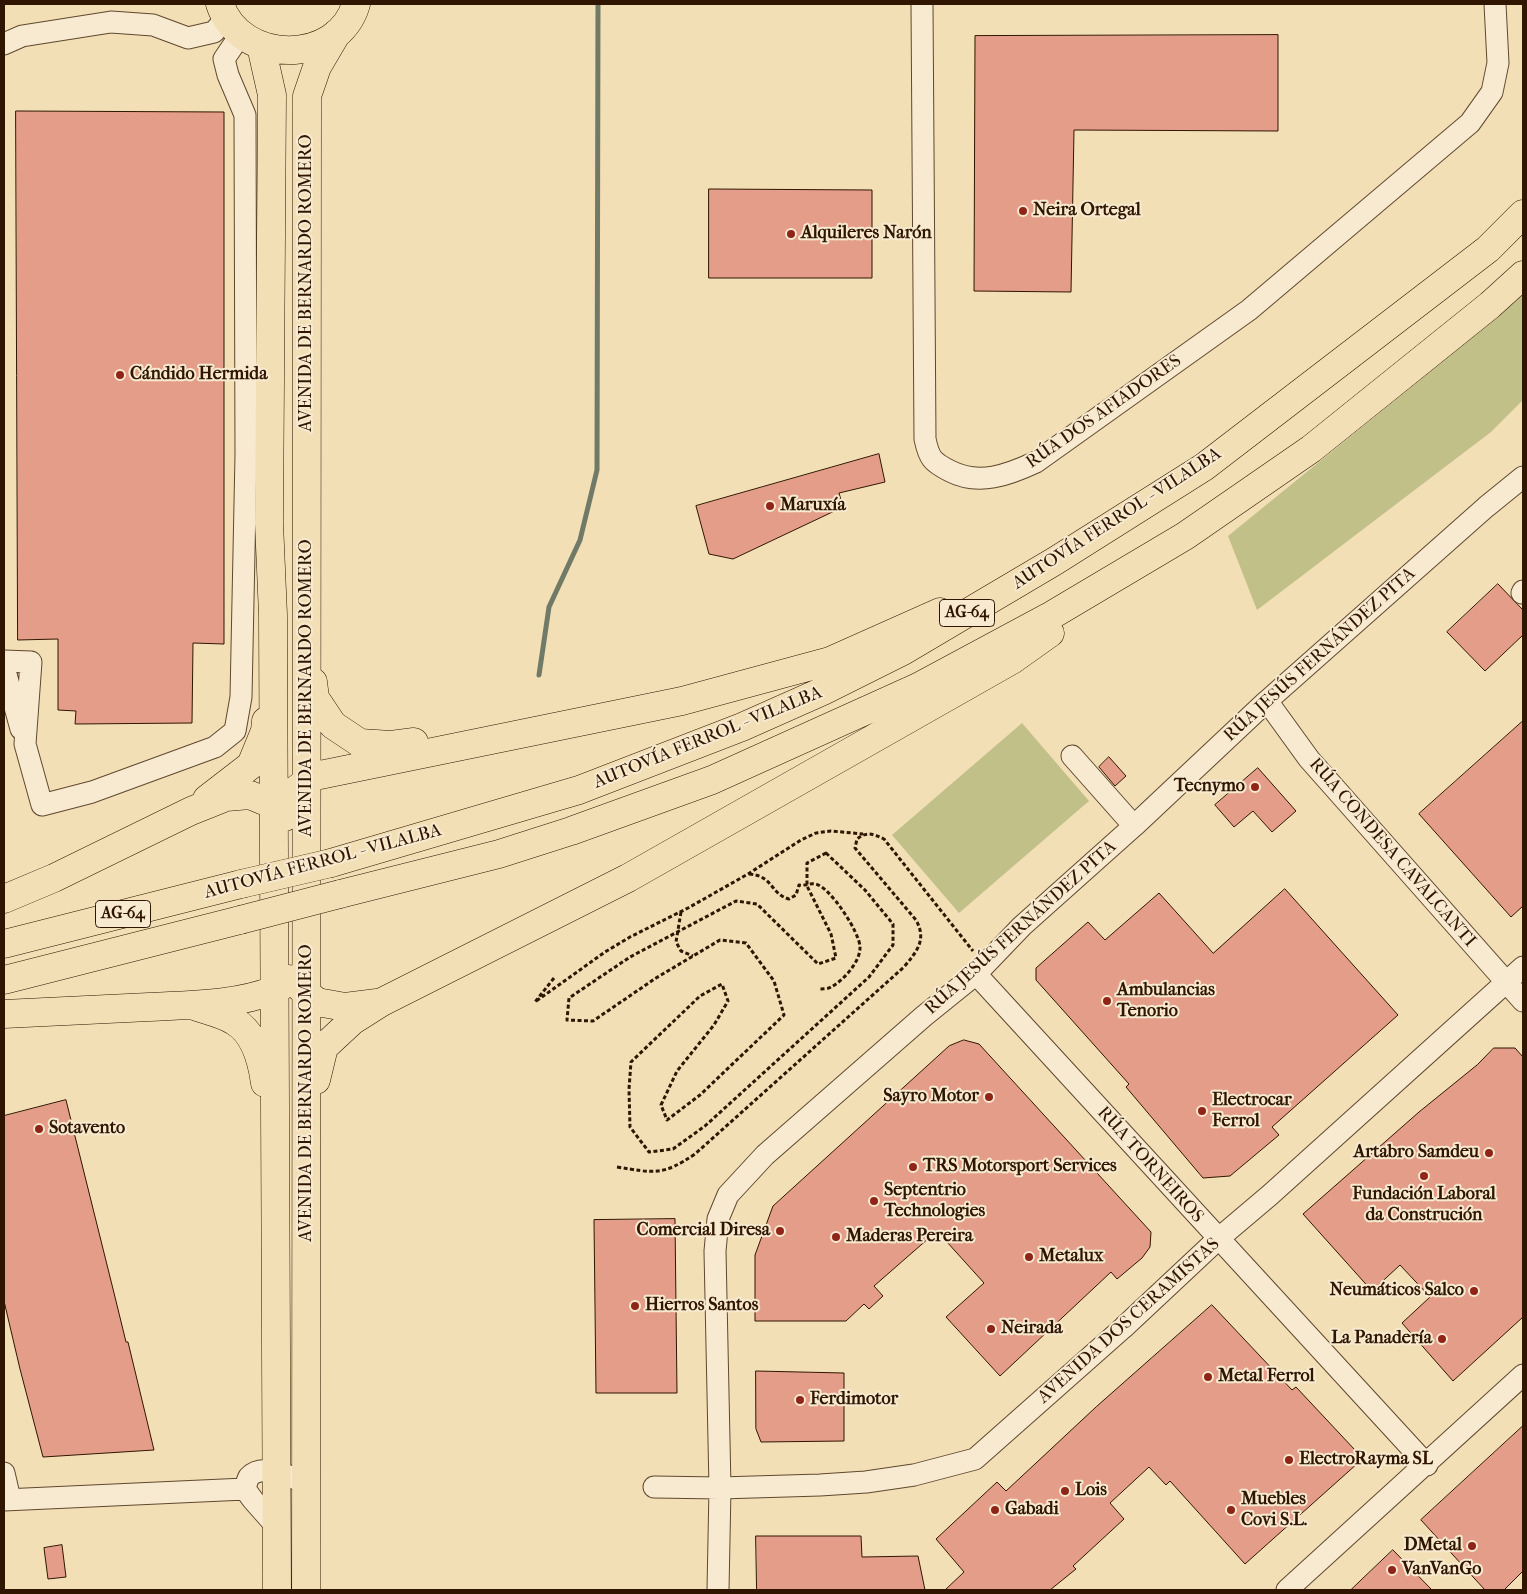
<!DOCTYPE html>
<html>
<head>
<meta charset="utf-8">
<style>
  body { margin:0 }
  #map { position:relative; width:1527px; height:1594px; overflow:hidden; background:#f2dfb6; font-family:"IM FELL French Canon",serif }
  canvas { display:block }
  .frame { position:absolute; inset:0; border:5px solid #301500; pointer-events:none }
</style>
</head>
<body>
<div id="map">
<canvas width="1527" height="1594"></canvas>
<div class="frame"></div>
</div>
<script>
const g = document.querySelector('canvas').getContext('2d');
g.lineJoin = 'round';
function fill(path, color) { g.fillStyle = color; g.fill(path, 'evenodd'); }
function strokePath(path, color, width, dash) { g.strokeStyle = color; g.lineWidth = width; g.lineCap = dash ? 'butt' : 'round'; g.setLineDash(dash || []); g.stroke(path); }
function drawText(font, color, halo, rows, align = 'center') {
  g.font = font + ' "IM FELL French Canon",serif'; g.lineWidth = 4; g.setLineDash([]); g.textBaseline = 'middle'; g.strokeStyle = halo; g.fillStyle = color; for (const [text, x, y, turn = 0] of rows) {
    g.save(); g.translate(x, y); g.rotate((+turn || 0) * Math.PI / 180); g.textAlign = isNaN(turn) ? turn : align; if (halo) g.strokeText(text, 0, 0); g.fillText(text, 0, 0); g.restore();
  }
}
fill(new Path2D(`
  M1523,284V400L1491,432L1257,610L1228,536L1442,362Z
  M1022,723L1089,801L959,913L892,835Z`), '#c2c089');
strokePath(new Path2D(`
  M539,675L549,607L580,540L597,470L598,4`), '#707a67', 5);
const building = new Path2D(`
  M1278,35V131L1074,130L1071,292L974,291L975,36Z
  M16,111L224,112V644L193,643L192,723L75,724L76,711L58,710V639L18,640Z
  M709,189L872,190V278H709Z
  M879,454L885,482L839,493L843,507L733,559L709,554L696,506Z
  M1498,584L1523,610V635L1485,671L1447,632Z
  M1523,721V906L1511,917L1419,814Z
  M1109,757L1126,776L1115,786L1099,767Z
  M1258,768L1296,811L1272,832L1253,811L1234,827L1215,805Z
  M1285,889L1398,1015L1272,1127L1279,1135L1230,1176L1203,1178L1126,1087L1129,1084L1036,980V968L1088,922L1105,940L1159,893L1213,953Z
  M964,1040L979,1044L1151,1232L1150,1247L1142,1258L1117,1279L1111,1272L1000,1376L946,1317L984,1283L937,1231L874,1286L883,1296L869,1309L864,1304L846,1321H755V1255L773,1206L949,1046Z
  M1494,1048H1515L1523,1057V1317L1453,1381L1402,1323L1430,1297L1400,1265L1372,1291L1303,1214L1419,1112L1477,1065Z
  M66,1100L114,1293L126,1342H128L154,1450L43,1457L20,1369L4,1301V1116Z
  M675,1219L677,1393H596L594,1220Z
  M1212,1305L1292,1390L1296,1387L1355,1450L1358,1457V1463L1245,1564L1170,1481L1166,1485L1149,1467L1110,1503L1124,1519L1073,1566L1076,1569L1050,1590H945L964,1572L936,1539L997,1482L1006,1491L1096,1407Z
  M756,1371L844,1373V1441L761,1442L756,1429Z
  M1523,1426V1571L1504,1590H1485L1421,1520Z
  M756,1536H861L862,1557L918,1556L925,1590H757Z
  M62,1545L66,1577L48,1579L44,1548Z
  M1393,1550L1432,1590H1351Z`);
fill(building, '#e49d89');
strokePath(building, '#301500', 1);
const minor = new Path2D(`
  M922,4L925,439C929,458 932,462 950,471C979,486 1008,475 1036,462L1249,310L1470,123L1492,92L1498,63L1495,4
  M4,44L22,36L111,22L153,25L188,38L214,32L226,18
  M1522,593L1523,591
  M4,661L31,662L25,744L42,805L92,792L215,747L235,731L241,697L246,455L245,115L228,75L224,59L241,34
  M4,667L21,729
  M1267,701L1309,759L1523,1001
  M1072,756L1134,826
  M976,974L1427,1465
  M4,1473L10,1499
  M654,1487L720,1488L820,1485L866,1482L914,1475L975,1459L1123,1328L1218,1239L1270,1195L1523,967
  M4,1500L245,1489
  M276,1526L253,1500L245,1489C246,1486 247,1480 249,1477C262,1462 293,1477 306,1484
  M718,1590L720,1488L715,1251L718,1219L728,1195L765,1155L924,1016L976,974L1022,926L1134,826L1267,701L1486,507L1523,477
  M1287,1590L1523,1375`);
const highway = new Path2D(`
  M220,4C240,65 338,66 356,4
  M261,46L272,95L269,523L273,615L277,1590
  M313,682L315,698L333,725L360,743L391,745L414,742
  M294,791L315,776L682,701L830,661L940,612
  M207,799L251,765L265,731L266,721
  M331,863L579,790L742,727L823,691L903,651L1055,561L1204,467L1488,249L1523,214
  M340,894L499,854L571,831L712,780L918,687L1052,615L1185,536L1311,449L1490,305L1523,275
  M4,899L54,878L191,811L226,797L250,795L274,805L285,817
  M4,944L241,884
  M4,980L240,920
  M295,983L317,1002L345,1007L377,1003
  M197,1007C209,1011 223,1014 234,1021C255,1033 262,1061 265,1083
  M4,1014C52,1012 101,1009 149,1007C189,1005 237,1005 274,990C280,988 285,984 289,979
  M316,1080L324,1047L352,1021L382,1002L628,878L1012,660L1050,633
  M306,1590L307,96L317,67L337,33`);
strokePath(minor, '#60482e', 23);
strokePath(highway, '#301500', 29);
strokePath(new Path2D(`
  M826,853L865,890L893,924V945L869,977L705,1126L673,1149L649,1152L630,1127L629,1089L631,1062L700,996L722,984L728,1001L714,1025L677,1071L661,1105L667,1120L700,1095L784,1015L774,981L746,943L720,940L656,978L593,1021L567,1020L569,998L630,957L736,901L757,904L818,964L836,958L831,934L807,886V863Z
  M749,874C774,876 770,894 789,899L796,895L799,885C805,886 810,883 815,884C829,885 861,934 860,948C860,962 843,981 831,987C828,989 823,989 820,989
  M681,912L676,942L681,951L693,956
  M554,978L535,1002L605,952L630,937L688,908L748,874L801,840L816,833L831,831L863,834
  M617,1167C654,1173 663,1176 695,1154L904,967C917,951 927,940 916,920L855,848L857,839C867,831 873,834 884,839L973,951`), '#301500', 3, [4, 2.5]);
strokePath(minor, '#f7ead0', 21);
strokePath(highway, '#f2dfb6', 28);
const highwayBridge = new Path2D(`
  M241,884L331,863
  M240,920L340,894`);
strokePath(highwayBridge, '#301500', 29, []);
strokePath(highwayBridge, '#f2dfb6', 28);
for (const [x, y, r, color] of [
  [1023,211,5,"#8f2418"],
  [791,234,5,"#8f2418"],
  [120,375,5,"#8f2418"],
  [770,506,5,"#8f2418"],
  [1255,787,5,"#8f2418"],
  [1107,1001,5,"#8f2418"],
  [989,1097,5,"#8f2418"],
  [1202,1111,5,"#8f2418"],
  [39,1129,5,"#8f2418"],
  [1489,1153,5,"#8f2418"],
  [913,1167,5,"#8f2418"],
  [1424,1176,5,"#8f2418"],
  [874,1201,5,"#8f2418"],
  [780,1231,5,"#8f2418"],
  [836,1237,5,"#8f2418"],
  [1029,1257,5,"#8f2418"],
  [1474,1291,5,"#8f2418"],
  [635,1306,5,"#8f2418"],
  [991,1329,5,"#8f2418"],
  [1442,1339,5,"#8f2418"],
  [1208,1377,5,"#8f2418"],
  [800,1400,5,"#8f2418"],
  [1289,1460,5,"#8f2418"],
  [1065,1491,5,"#8f2418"],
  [995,1510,5,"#8f2418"],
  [1231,1510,5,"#8f2418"],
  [1472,1546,5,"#8f2418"],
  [1392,1570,5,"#8f2418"]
]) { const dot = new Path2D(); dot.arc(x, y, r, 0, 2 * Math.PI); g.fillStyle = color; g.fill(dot); strokePath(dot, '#f7ead0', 2); }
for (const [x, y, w] of [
  [967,613,55],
  [123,914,55]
]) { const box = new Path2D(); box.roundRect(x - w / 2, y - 13.5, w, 27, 4); g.fillStyle = '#f7ead0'; g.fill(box); strokePath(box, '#301500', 1); }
drawText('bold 16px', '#301500', null, [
  ["AG-64",967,613],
  ["AG-64",123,914]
]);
drawText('bold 18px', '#301500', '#f7ead0', [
  ["Neira Ortegal",1033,211],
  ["Alquileres Narón",801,234],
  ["Cándido Hermida",130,375],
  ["Maruxía",780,506],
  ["Tecnymo",1245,787,"right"],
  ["Ambulancias",1117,991],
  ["Tenorio",1117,1012],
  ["Sayro Motor",979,1097,"right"],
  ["Electrocar",1212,1101],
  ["Ferrol",1212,1122],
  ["Sotavento",49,1129],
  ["Artabro Samdeu",1479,1153,"right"],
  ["TRS Motorsport Services",923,1167],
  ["Septentrio",884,1191],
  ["Technologies",884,1212],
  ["Fundación Laboral",1424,1195,"center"],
  ["da Construción",1424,1216,"center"],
  ["Comercial Diresa",770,1231,"right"],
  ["Maderas Pereira",846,1237],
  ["Metalux",1039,1257],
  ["Neumáticos Salco",1464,1291,"right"],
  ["Hierros Santos",645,1306],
  ["Neirada",1001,1329],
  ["La Panadería",1432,1339,"right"],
  ["Metal Ferrol",1218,1377],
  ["Ferdimotor",810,1400],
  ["ElectroRayma SL",1299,1460],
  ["Lois",1075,1491],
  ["Muebles",1241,1500],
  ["Covi S.L.",1241,1521],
  ["Gabadi",1005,1510],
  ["DMetal",1462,1546,"right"],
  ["VanVanGo",1402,1570]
], 'left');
drawText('18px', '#301500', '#f7ead0', [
  ["AVENIDA DE BERNARDO ROMERO",307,283,-90],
  ["RÚA DOS AFIADORES",1104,412,-35],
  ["AUTOVÍA FERROL - VILALBA",1117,519,-33],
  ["RÚA JESÚS FERNÁNDEZ PITA",1320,655,-42],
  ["AVENIDA DE BERNARDO ROMERO",307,688,-90],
  ["AUTOVÍA FERROL - VILALBA",708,738,-22],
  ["RÚA CONDESA CAVALCANTI",1392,853,49],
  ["AUTOVÍA FERROL - VILALBA",323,862,-15],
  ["RÚA JESÚS FERNÁNDEZ PITA",1021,928,-42],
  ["AVENIDA DE BERNARDO ROMERO",307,1093,-90],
  ["RÚA TORNEIROS",1150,1165,48],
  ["AVENIDA DOS CERAMISTAS",1129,1321,-42]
]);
</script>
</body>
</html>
